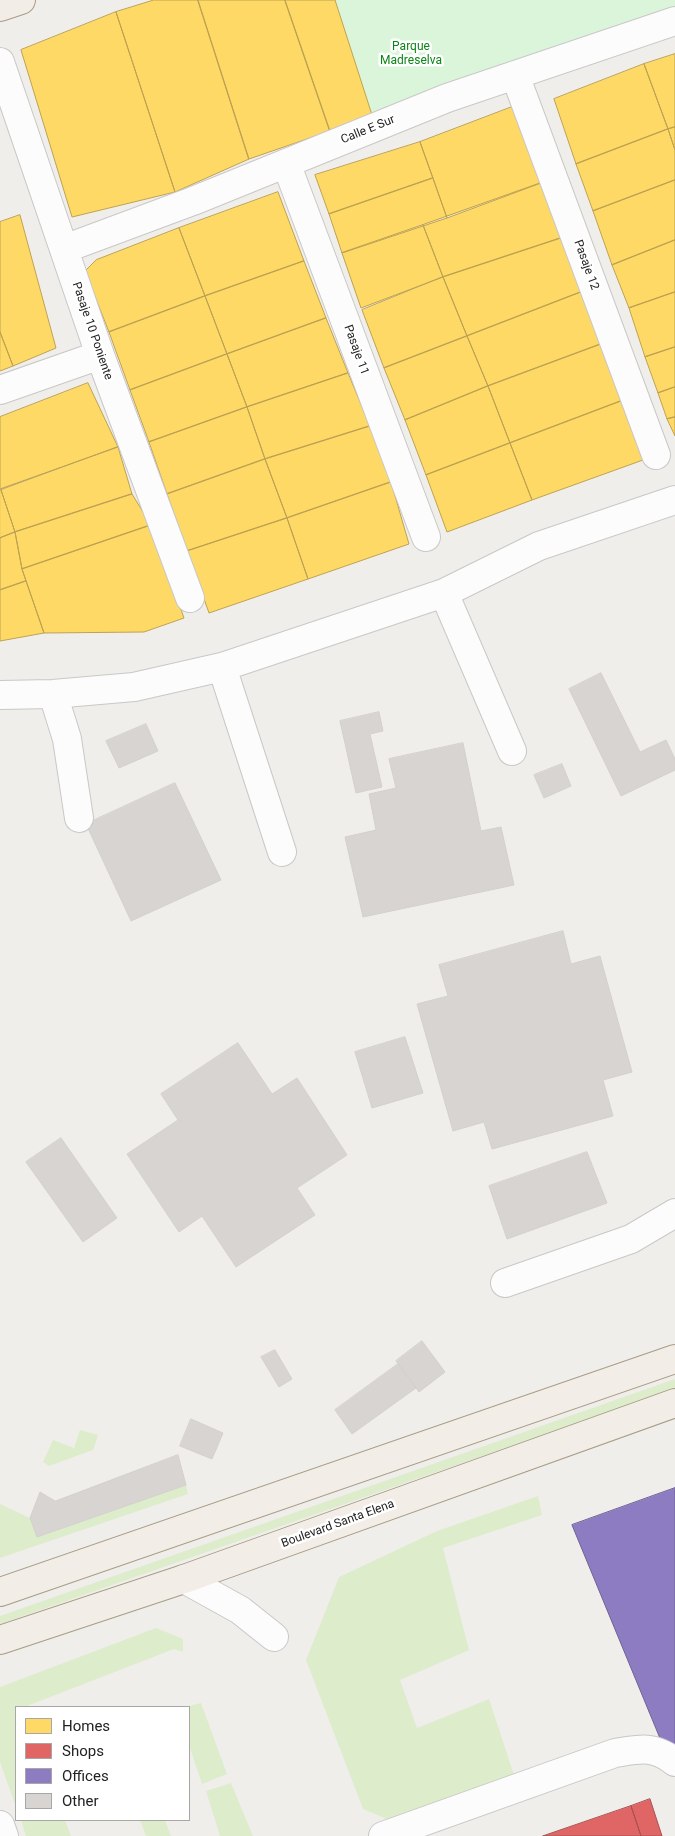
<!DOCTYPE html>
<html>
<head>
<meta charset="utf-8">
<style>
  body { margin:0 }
  #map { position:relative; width:675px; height:1836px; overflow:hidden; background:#f0eeeb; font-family:Roboto,sans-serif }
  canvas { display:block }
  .legend { position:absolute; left:15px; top:1706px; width:175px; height:115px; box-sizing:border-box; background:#fff; border:1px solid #a7a7a7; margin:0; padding:6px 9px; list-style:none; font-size:15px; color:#222 }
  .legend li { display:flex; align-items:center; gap:10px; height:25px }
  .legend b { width:25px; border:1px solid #a7a7a7 }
</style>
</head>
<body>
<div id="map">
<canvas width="675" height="1836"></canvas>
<ul class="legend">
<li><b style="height:14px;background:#ffd966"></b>Homes</li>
<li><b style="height:14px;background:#e06666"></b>Shops</li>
<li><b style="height:14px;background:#8e7cc3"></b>Offices</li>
<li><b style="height:14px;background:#d7d4d2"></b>Other</li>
</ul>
</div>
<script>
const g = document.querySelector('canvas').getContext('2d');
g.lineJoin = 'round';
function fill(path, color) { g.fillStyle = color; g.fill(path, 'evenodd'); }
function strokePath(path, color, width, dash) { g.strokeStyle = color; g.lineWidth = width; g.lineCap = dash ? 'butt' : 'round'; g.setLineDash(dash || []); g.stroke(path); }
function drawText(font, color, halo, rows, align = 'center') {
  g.font = font + ' Roboto,sans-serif'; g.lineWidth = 5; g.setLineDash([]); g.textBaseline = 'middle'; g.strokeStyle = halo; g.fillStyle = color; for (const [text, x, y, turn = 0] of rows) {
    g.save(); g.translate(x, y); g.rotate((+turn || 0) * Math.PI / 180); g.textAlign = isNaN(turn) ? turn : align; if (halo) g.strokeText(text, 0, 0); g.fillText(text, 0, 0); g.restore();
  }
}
fill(new Path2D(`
  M675,1379V1389L0,1624V1616Z
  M80,1430L98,1435L93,1450L49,1466L43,1462L53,1440L74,1448Z
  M186,1485L188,1494L0,1558V1504L30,1518L37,1537Z
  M538,1496L542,1515L443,1548L469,1650L400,1680L417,1728L489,1699L514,1775L394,1822L363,1809L306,1660L339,1577L437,1531Z
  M156,1628L183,1639V1652L174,1649L27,1706V1707H16V1807L0,1762V1687Z
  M201,1703L227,1774L202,1784L189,1745V1707H185Z
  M231,1783L253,1836H220L206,1791Z
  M21,1820H65L71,1836H26Z
  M140,1820H165L171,1836H146Z`), '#ddeccb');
fill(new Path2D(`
  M335,0H675V8L569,41L426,107L376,127Z`), '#daf5da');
const homes = new Path2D(`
  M154,0H198L249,159L175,192L116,12Z
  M198,0H285L330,131L249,159Z
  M285,0H335L373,118L330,131Z
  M116,12L175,192L72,217L21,50Z
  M675,54V127L668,129L644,64Z
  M644,64L668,129L576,164L554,99Z
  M512,107L541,183L447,218L420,142Z
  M675,127V150L668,129Z
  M668,129L675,150V180L593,211L576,164Z
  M420,142L433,178L329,214L315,175Z
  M433,178L447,218L342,253L329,214Z
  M675,180V240L612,265L593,211Z
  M541,183L561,238L443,277L423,225Z
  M278,192L304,261L205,296L179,228Z
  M20,215L56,348L13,366L0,332V222Z
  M423,225L443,277L361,308L342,253Z
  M179,228L205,296L109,332L85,271L96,260Z
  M561,238L581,292L467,336L443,277Z
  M675,240V292L629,308L612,265Z
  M304,261L326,318L227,354L205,296Z
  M443,277L467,336L384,368L362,310Z
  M581,292L601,344L488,386L467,336Z
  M675,292V347L645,357L629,308Z
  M205,296L227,354L130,390L109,332Z
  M326,318L348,373L247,407L227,354Z
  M0,332L13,366L0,371Z
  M467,336L488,386L405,420L384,368Z
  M601,344L621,401L510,443L488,386Z
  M675,347V387L658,393L645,357Z
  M227,354L247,407L149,442L130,390Z
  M348,373L370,426L265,459L247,407Z
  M88,383L118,447L0,489V417Z
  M488,386L510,443L426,475L405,420Z
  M675,387V417L667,419L658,393Z
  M621,401L643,460L532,500L510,443Z
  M247,407L265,459L167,494L149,442Z
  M675,417V436L667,419Z
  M370,426L391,482L287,518L265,459Z
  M510,443L532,500L447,532L426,475Z
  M118,447L132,494L15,532L1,490Z
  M265,459L287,518L187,551L167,494Z
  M391,482L409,544L308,579L287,518Z
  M0,490H1L15,532L0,538Z
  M132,494L151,525L22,569L15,532Z
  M287,518L308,579L209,613L187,551Z
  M151,525L184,618L144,632L44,633L22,569Z
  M15,532L22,569L26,581L0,590V538Z
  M26,581L44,633L0,641V590Z`);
fill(homes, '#ffd966');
strokePath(homes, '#bda252', 1);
const shops = new Path2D(`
  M650,1799L662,1836H641L631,1806Z
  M631,1806L641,1836H543Z`);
fill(shops, '#e06666');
strokePath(shops, '#a75252', 1);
const offices = new Path2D(`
  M675,1488V1744L664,1748L572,1525Z`);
fill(offices, '#8e7cc3');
strokePath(offices, '#6e6193', 1);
const building = new Path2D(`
  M601,673L640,752L666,740L675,759V770L621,796L569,689Z
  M379,712L383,731L370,734L382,787L356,793L340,721Z
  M146,724L158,751L119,768L106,741Z
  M463,743L481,831L501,827L514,885L363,917L345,837L376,830L369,794L396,788L389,759Z
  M562,764L571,786L544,798L534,775Z
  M175,783L221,880L131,921L86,824Z
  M563,931L571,964L600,956L632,1072L603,1080L613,1116L492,1149L484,1122L453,1131L417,1004L448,996L439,965Z
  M405,1037L423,1093L372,1108L355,1052Z
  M238,1043L272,1094L297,1078L347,1155L297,1188L315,1215L236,1267L202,1216L179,1232L127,1154L178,1120L161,1094Z
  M61,1138L117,1218L83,1242L26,1162Z
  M587,1152L607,1203L507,1239L489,1186Z
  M422,1341L445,1372L419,1392L396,1361Z
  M275,1350L292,1379L279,1387L261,1357Z
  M398,1364L416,1388L352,1434L335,1410Z
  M191,1419L223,1433L212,1459L180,1446Z
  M178,1455L186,1485L37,1537L30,1518L40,1492L55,1501Z`);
fill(building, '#d7d4d2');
strokePath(building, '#d3d0cc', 1);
const minor = new Path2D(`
  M0,62L100,355L190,598
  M515,75L656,455
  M286,163L426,537
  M64,249L193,201L447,98L675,21
  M0,390L100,355
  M444,593L512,751
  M222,667L282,852
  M53,694L67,739L79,818
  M0,695L53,694L134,687L222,667L444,593L539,546L675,500
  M505,1283L631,1239L675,1213
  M184,1579L240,1610L274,1637
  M0,1825L4,1836
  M383,1836L615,1753C640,1749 654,1745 675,1762`);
const major = new Path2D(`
  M0,7L21,0
  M0,1592L675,1359
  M0,1640L184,1579L675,1403`);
strokePath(minor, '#c9c8c7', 30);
strokePath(major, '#a79c86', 30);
strokePath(minor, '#fdfcfc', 28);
strokePath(major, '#f3ede7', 28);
drawText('12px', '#0c8416', '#fff', [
  ["Parque",411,47],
  ["Madreselva",411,61]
]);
drawText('12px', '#222', '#fff', [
  ["Calle E Sur",368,130,-22],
  ["Pasaje 12",586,265,70],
  ["Pasaje 10 Poniente",92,331,71],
  ["Pasaje 11",356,350,70],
  ["Boulevard Santa Elena",338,1524,-20]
]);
</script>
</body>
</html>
